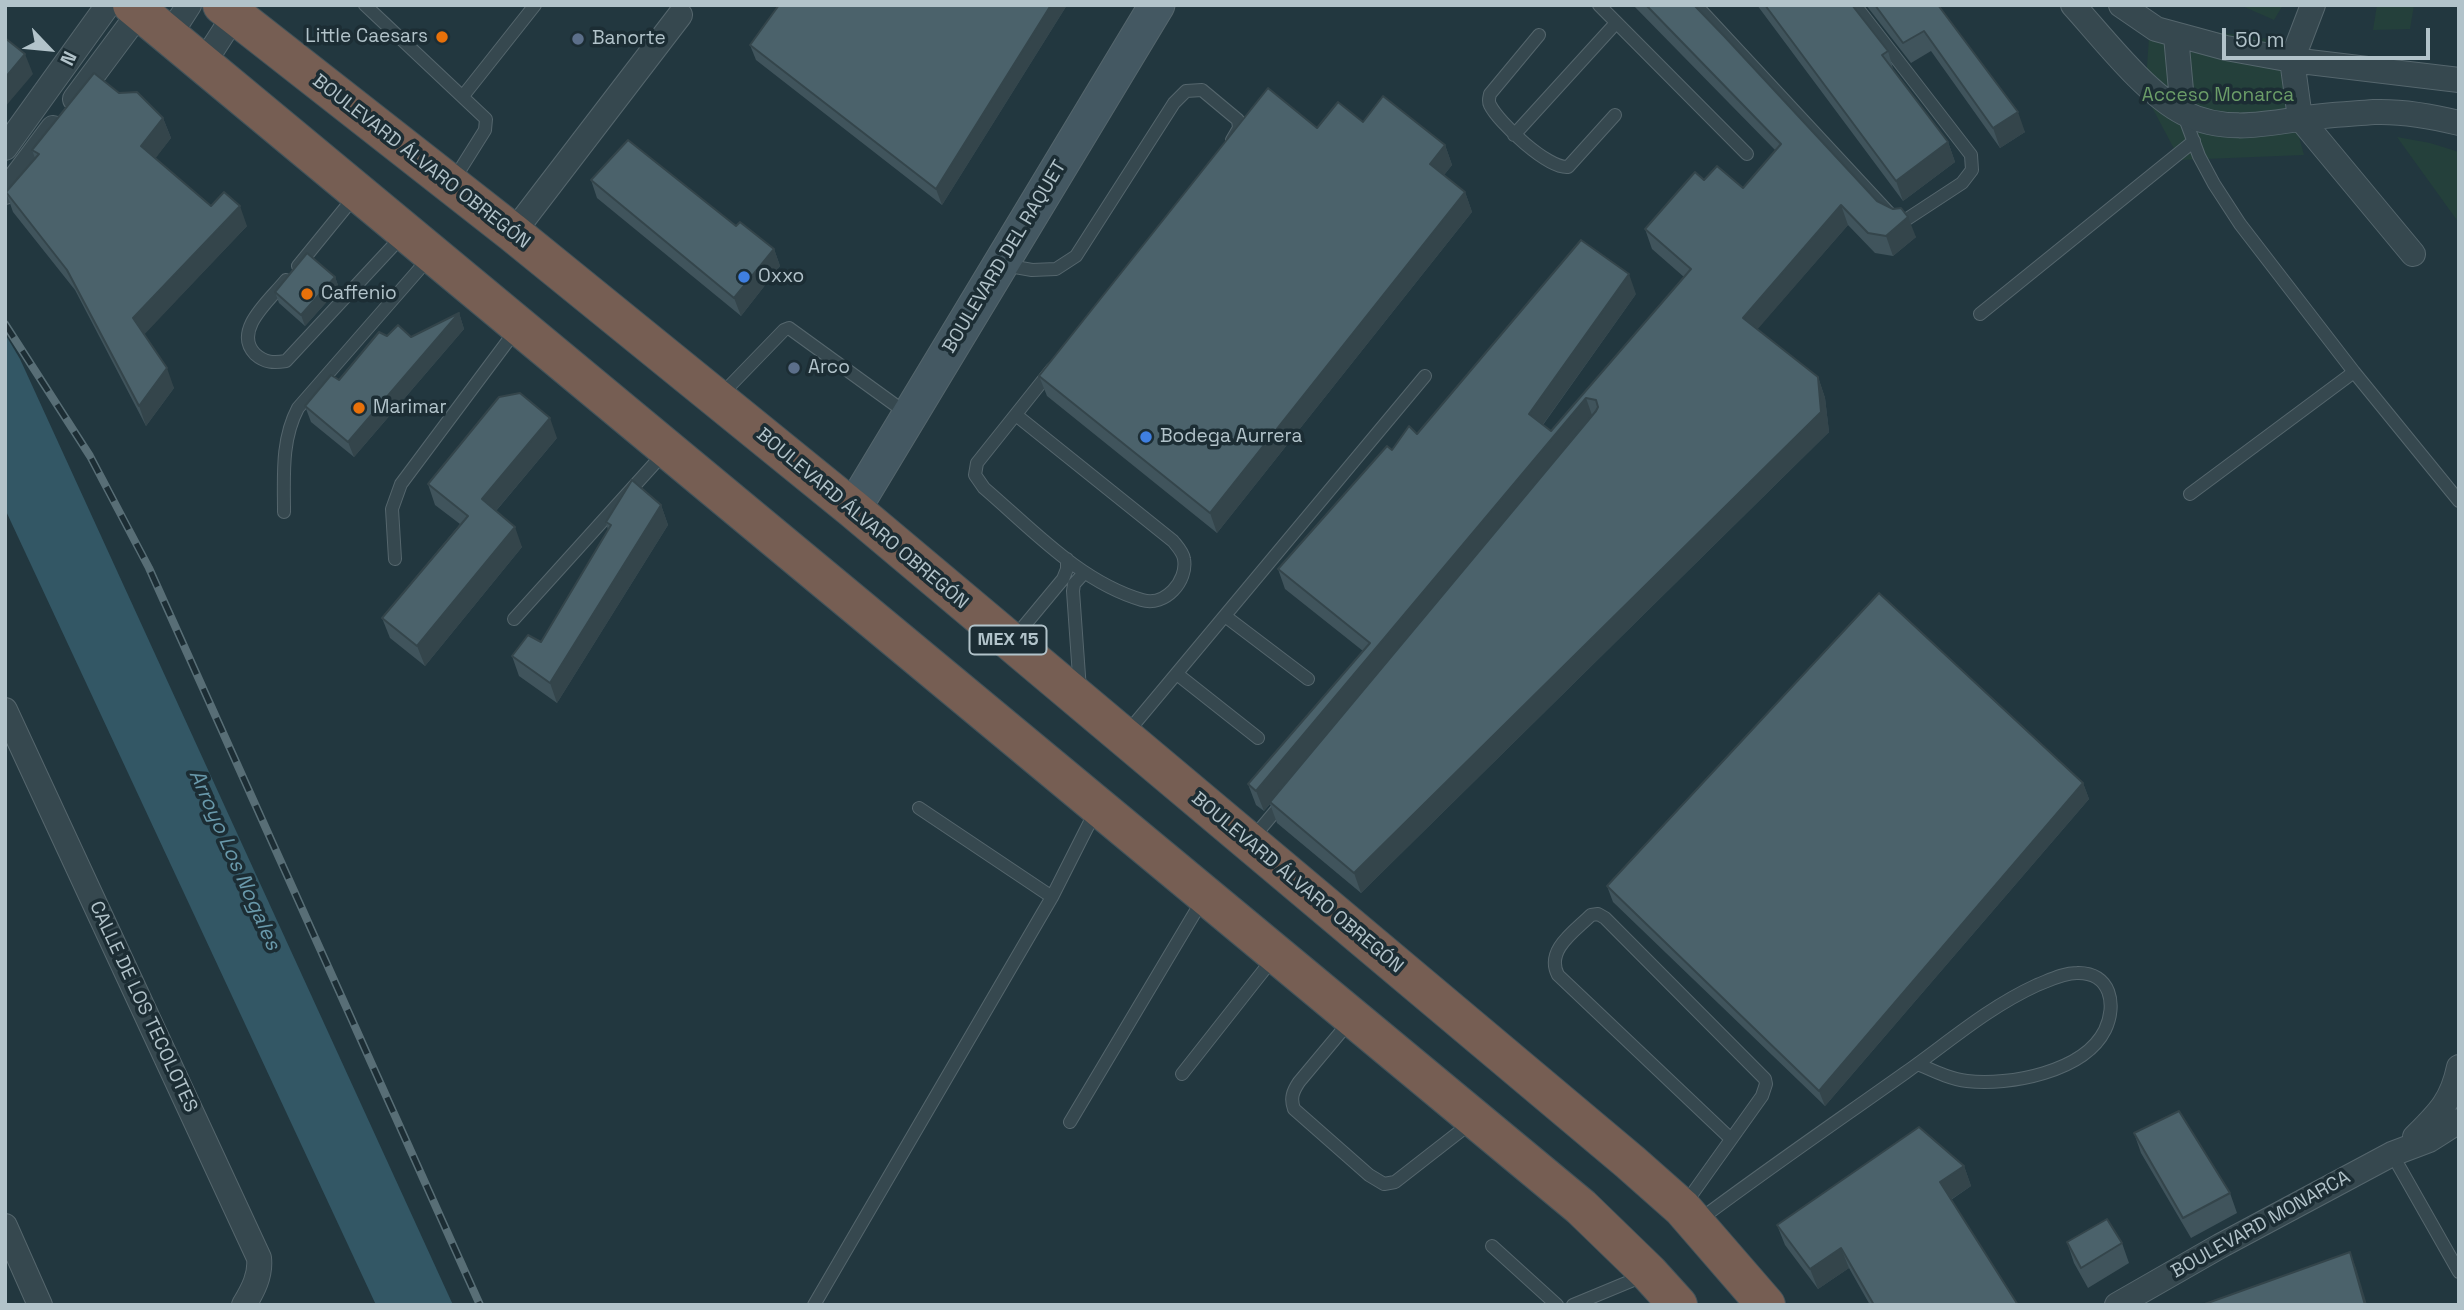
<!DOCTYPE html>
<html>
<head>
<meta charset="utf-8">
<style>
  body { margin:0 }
  #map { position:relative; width:2464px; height:1310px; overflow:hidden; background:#22373f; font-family:"Space Grotesk",sans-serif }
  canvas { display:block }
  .frame { position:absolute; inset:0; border:7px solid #b2c3ca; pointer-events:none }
  .north { position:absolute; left:14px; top:14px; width:70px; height:70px; -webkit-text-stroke:5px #1c2d34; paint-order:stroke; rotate:116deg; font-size:19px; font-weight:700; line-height:28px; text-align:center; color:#b2c3ca }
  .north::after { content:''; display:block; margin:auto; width:24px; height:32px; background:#b2c3ca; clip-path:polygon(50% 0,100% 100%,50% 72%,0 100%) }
  .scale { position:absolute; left:2222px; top:28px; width:208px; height:32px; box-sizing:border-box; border:4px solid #b2c3ca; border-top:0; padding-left:9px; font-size:21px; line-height:24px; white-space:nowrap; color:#b2c3ca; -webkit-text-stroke:5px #1c2d34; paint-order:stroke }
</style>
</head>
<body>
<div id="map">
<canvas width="2464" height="1310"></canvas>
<div class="frame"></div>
<div class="north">N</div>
<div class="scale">50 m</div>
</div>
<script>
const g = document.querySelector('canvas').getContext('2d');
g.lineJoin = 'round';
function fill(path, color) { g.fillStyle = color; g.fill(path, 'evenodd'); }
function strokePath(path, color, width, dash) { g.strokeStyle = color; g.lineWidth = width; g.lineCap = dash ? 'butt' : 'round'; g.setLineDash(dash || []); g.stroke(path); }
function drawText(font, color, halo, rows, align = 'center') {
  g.font = font + ' "Space Grotesk",sans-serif'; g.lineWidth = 7; g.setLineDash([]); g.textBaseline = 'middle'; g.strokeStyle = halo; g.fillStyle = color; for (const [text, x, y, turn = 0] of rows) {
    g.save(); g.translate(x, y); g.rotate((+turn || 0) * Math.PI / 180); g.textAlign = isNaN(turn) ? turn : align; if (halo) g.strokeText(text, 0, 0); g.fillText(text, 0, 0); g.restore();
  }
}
fill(new Path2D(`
  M2240,5H2283L2274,20Z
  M2377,5H2414L2410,29L2373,30Z
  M2150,24L2302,43L2295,122L2304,155L2180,160L2145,94Z
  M2397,137L2430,143L2459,152V223Z`), '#24403b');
fill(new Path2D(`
  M5,334L20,359L453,1305H376L5,509Z`), '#335765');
const lane = new Path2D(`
  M365,5L486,119L485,130L453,181
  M1599,5L1747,154
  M1696,5L1891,215L1904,221L1962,183L1972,170L1971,155L1855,5
  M1539,35L1490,94C1489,99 1488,101 1490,105C1499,123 1548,169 1568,167L1615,115
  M463,96L535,5
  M2183,113L2199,156L2214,184L2240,224L2354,372L2459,501
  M1514,135L1616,23
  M1004,265L1032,270L1056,269L1076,256L1174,103L1186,91L1202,90L1238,120L1239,128L1232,140
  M298,266L355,196
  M286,280C271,299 232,330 255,354C265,363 274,363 286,361L404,234
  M1980,314L2194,141
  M721,395L784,330L789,328L909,415
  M1016,415L1173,541C1177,546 1183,552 1184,559C1188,581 1165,607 1142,600C1080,582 1032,529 984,488L975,475L977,463L1052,369
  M2190,494L2354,372
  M284,512C284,476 281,440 298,408L429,258
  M395,559L392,509L401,484L516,330
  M1225,616L1308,679
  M514,619L664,453
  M1014,638L1063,579L1067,569V559
  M1177,674L1258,738
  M1080,690L1073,591L1074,584L1084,573
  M1126,734L1425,376
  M919,808L1052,897
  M1252,839L1283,802
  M1350,1021L1299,1082C1293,1091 1290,1098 1294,1109L1369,1175L1384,1184L1395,1182L1472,1122
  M1182,1074L1275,956
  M1070,1122L1203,899
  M2392,1154L2459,1272
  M1685,1204L1762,1096L1766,1084L1765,1079L1605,918L1598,914L1591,915C1575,931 1545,950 1558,975L1731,1139
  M1698,1221C1766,1170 1836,1122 1905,1073C1949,1042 1987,1008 2037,985C2050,980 2063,973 2077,973C2111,972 2117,1005 2105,1030C2084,1072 2009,1086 1967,1081C1950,1079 1934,1071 1918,1064
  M1492,1246L1557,1305
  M814,1305L1052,897L1096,810
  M1573,1305L1643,1276`);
const street = new Path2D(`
  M2073,5C2103,38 2145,93 2184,113C2222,132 2260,125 2299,119C2323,115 2350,114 2374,112C2402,111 2431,116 2459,123
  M2121,5L2156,29L2226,48L2292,60L2459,80
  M2313,5L2292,60L2300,118L2413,254
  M169,36L189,5
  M2176,36L2183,112
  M203,64L241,5
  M75,99L145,5
  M5,148L108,5
  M5,192L53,128
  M513,233L680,15
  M5,710L259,1258C261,1275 253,1290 244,1305
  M2415,1137C2439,1113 2452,1101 2459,1067
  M5,1226L40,1305
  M2117,1305L2220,1246L2392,1154L2429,1140L2459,1121`);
const secondary = new Path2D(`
  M853,509L1157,5`);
const highway = new Path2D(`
  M132,5L1581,1207L1649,1273L1678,1305
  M222,5L513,233L853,509L1630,1162L1682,1208L1766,1305`);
strokePath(lane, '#55666d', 14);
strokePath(street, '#55666d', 26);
strokePath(secondary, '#55666d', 37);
strokePath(highway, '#42535a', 40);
strokePath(lane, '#36484f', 12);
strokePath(street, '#36484f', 24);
strokePath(secondary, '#445862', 35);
strokePath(highway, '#765e53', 38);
const rail = new Path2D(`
  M5,324L90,456L149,568L480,1305`);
strokePath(rail, '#586e76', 8);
strokePath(rail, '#1c2d34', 5, [16]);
fill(new Path2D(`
  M1067,5L942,205L756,60L750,45Z
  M1633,5H1694L1877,201L1916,237L1893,256L1875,253L1848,225L1757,329L1818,377L1825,398L1829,432L1361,893L1277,823L1270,804L1264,811L1256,805L1248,784L1363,651L1285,589L1278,569L1392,450L1636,294L1543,425L1551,431L1684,277L1652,249L1645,229L1704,180L1743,188L1776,151Z
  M1757,5H1852L1888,51L1894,72L1948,142L1955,162L1903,201Z
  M1866,5H1938L2025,132L2000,148L1931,51L1911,63Z
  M119,93L163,118L171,138L155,158L211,206L247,226L144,334L174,388L146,426L75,290L13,212L6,192L35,158L32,150Z
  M1363,122L1445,145L1452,165L1444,175L1465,192L1472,212L1217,533L1047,396L1039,376L1317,128Z
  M591,180L774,249L780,266L741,316L597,198Z
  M335,277L339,288L305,326L279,303L275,292Z
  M459,313L464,329L354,457L311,422L305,406L339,380L387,336L411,337Z
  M557,438L496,511L522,547L425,666L390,638L382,618L460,524L435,505L428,484Z
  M661,505L668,525L557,703L519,676L512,656L541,642L608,530L606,522Z
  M2083,783L2089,799L1825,1106L1613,902L1607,886Z
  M2134,1133L2230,1193L2237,1213L2191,1238L2141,1153Z
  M1964,1166L1971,1186L1951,1200L2018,1305H1870L1849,1268L1818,1289L1785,1245L1777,1225Z
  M2067,1242L2122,1243L2129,1263L2088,1288L2074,1263Z`), '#40545c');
fill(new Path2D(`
  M1051,5H1067L942,205L936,189Z
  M25,54L33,74L5,107V78Z
  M2018,112L2025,132L2000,148L1993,128Z
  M163,118L171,138L149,167L141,146Z
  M1948,142L1955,162L1903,201L1896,181Z
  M1445,145L1452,165L1437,184L1430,164Z
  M1465,192L1472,212L1217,533L1210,513Z
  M1841,205L1848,225L1750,338L1743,318Z
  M240,206L247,226L141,338L133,318Z
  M1908,217L1916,237L1893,256L1886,236Z
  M774,249L780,266L741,316L734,298Z
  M1629,274L1636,294L1536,434L1529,414Z
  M335,277L339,288L305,326L301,315Z
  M459,313L464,329L354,457L348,442Z
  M167,368L174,388L146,426L139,406Z
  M1818,377L1825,398L1829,432L1361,893L1354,873Z
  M1586,398L1593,418L1264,811L1256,791Z
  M550,418L557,438L489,519L482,499Z
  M661,505L668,525L557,703L550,683Z
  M515,527L522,547L425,666L417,646Z
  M2083,783L2089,799L1825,1106L1819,1091Z
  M1964,1166L1971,1186L1947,1202L1940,1182Z
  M1841,1248L1849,1268L1818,1289L1810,1269Z
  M2350,1252L2356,1268L2367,1305H2365Z`), '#34454b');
const building = new Path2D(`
  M779,5H1051L936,189L750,45Z
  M1646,5H1694L1724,36L1877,201L1893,209L1901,208L1908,217L1886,236L1868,233L1841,205L1743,318L1818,377L1821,412L1354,873L1270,802L1596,411L1598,407L1596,400L1586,398L1256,791L1248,784L1370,643L1278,569L1387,446L1392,450L1409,426L1417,434L1581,240L1629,274L1529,414L1551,431L1691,269L1645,229L1695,172L1704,180L1717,166L1743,188L1781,144Z
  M1765,5H1852L1888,51L1882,55L1948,142L1896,181Z
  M1875,5H1938L2018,112L1993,128L1924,31L1903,43Z
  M5,38L25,54L5,78Z
  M94,73L119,93L137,92L163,118L141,146L211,206L224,192L240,206L133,318L167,368L139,406L67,270L6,192L39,154L32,150Z
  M1268,88L1317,128L1338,102L1363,122L1383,96L1445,145L1430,164L1465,192L1210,513L1039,376Z
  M628,140L736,226L740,222L774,249L734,298L591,180Z
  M307,253L335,277L301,315L275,292Z
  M459,313L348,442L305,406L331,375L339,380L379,332L387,336L398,325L411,337Z
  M520,393L550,418L482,499L515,527L417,646L382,618L468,516L428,484L499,397Z
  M632,480L661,505L550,683L512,656L528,635L541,642L611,525L606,522Z
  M1879,593L2083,783L1819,1091L1607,886Z
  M2179,1111L2230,1193L2183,1218L2134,1133Z
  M1919,1127L1964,1166L1940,1182L2018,1305H1874L1841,1248L1810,1269L1777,1225Z
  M2107,1219L2122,1243L2081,1268L2067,1242Z
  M2350,1252L2365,1305H2202Z`);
fill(building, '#4b626b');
strokePath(building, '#34454b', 2);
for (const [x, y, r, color] of [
  [442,37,7,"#e8710a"],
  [578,39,7,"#5c6f8a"],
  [744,277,7,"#3f7fe0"],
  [307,294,7,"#e8710a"],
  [794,368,7,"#5c6f8a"],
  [359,408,7,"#e8710a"],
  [1146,437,7,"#3f7fe0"]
]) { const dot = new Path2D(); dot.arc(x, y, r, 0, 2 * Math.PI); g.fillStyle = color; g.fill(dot); strokePath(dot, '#1c2d34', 2.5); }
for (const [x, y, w] of [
  [1008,640,77]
]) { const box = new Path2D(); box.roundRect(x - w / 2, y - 14.5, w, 29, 5); g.fillStyle = '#1c2d34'; g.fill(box); strokePath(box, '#b2c3ca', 2); }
drawText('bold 18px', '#b2c3ca', null, [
  ["MEX 15",1008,640]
]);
drawText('19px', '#b2c3ca', '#1c2d34', [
  ["Little Caesars",428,37,"right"],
  ["Banorte",592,39],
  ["Oxxo",758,277],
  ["Caffenio",321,294],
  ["Arco",808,368],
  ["Marimar",373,408],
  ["Bodega Aurrera",1160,437]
], 'left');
drawText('19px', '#6b9d68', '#1c2d34', [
  ["Acceso Monarca",2218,96]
]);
drawText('19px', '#b2c3ca', '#1c2d34', [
  ["BOULEVARD ÁLVARO OBREGÓN",421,162,38],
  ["BOULEVARD DEL RAQUET",1005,257,-59],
  ["BOULEVARD ÁLVARO OBREGÓN",862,519,40],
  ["BOULEVARD ÁLVARO OBREGÓN",1297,883,40],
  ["CALLE DE LOS TECOLOTES",143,1007,65],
  ["BOULEVARD MONARCA",2261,1225,-29]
]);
drawText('italic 21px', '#6999ab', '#1c2d34', [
  ["Arroyo Los Nogales",234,860,66]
]);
</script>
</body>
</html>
